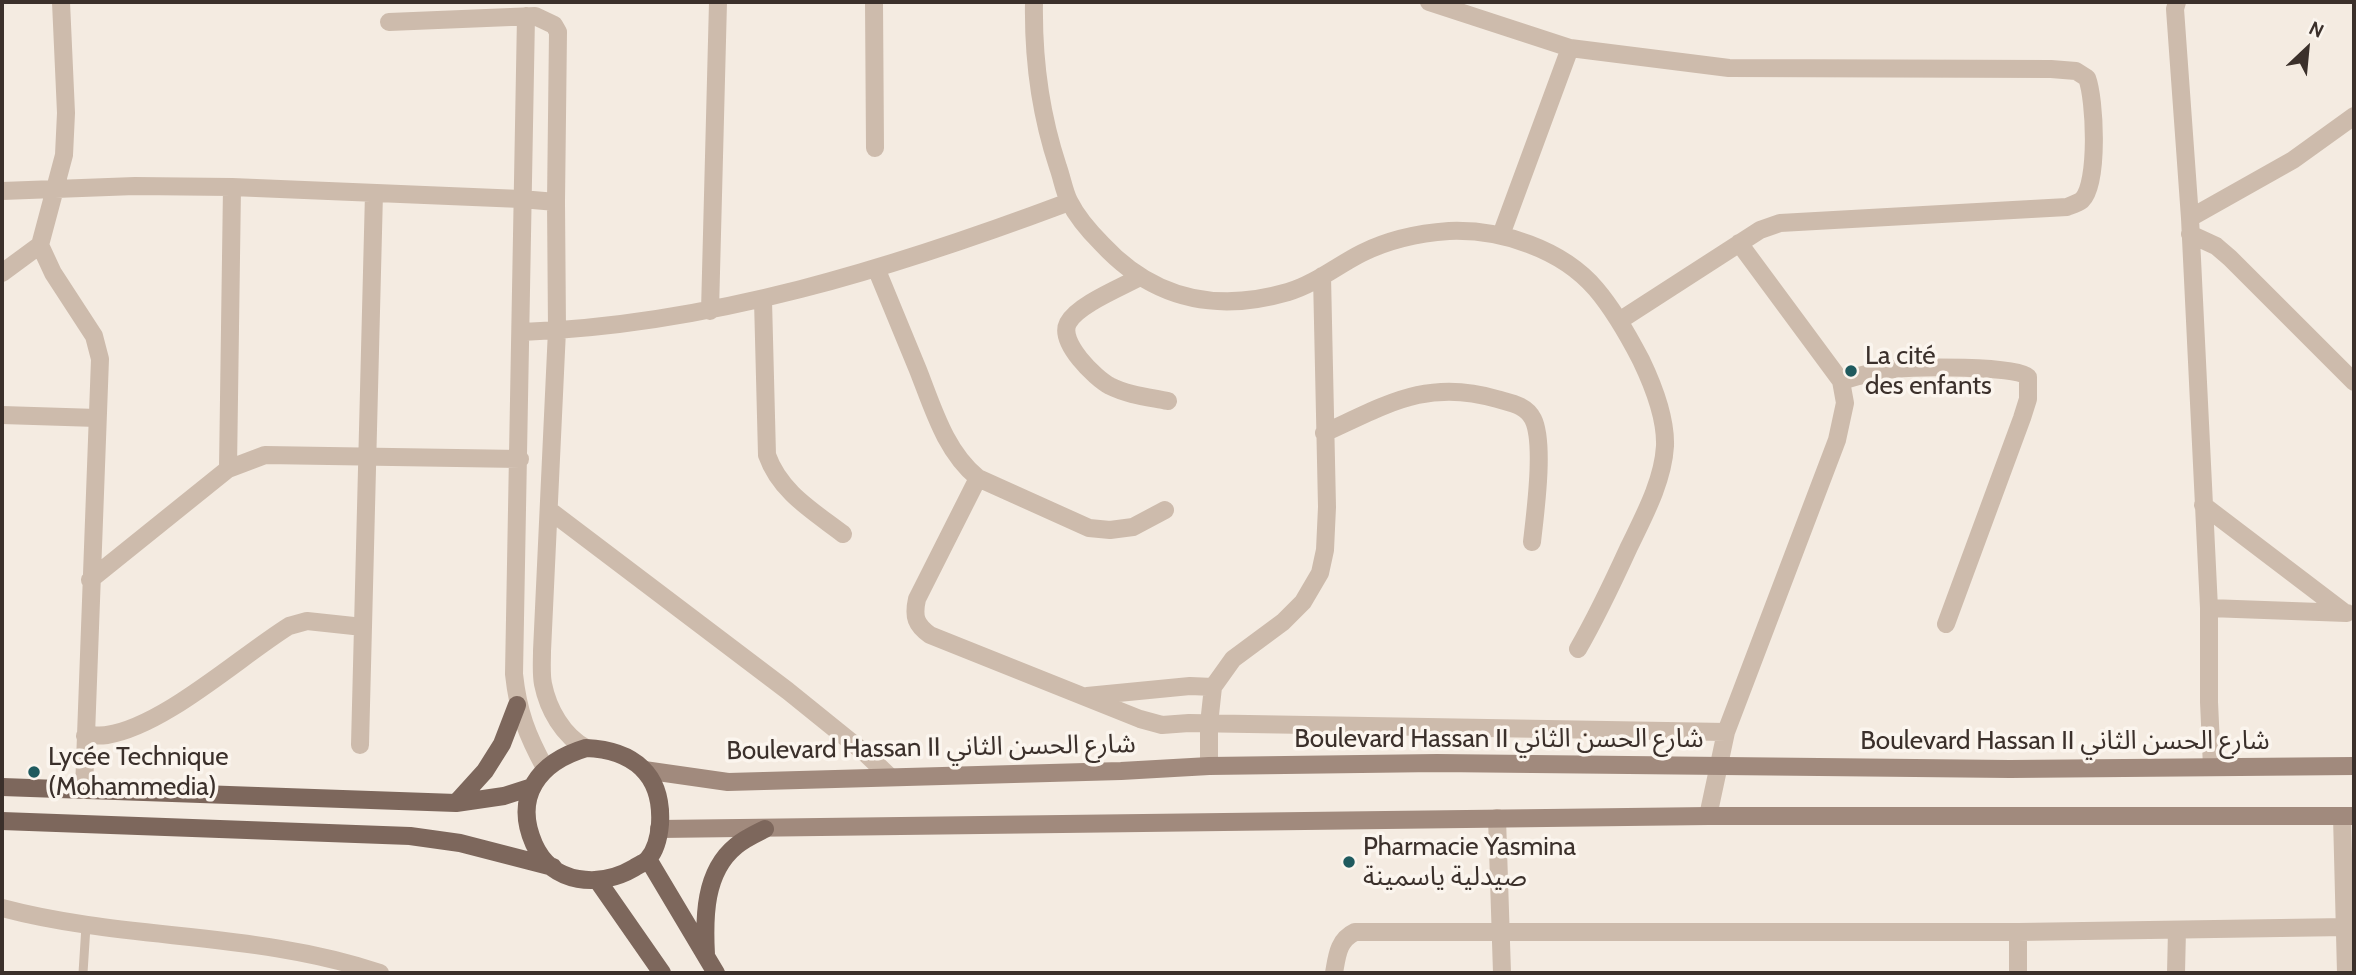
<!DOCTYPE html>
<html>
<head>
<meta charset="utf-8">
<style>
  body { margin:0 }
  #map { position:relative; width:2356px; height:975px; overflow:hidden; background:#f4ebe1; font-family:Cabin,sans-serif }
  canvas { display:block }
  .frame { position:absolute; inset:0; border:4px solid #3b302b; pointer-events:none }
  .north { position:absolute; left:2272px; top:14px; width:70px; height:70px; -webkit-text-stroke:5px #fbf5ee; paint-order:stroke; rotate:26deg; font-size:19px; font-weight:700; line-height:28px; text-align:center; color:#3b302b }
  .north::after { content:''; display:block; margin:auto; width:24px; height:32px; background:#3b302b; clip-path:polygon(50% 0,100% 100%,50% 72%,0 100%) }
</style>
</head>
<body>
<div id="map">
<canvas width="2356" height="975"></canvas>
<div class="frame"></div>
<div class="north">N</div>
</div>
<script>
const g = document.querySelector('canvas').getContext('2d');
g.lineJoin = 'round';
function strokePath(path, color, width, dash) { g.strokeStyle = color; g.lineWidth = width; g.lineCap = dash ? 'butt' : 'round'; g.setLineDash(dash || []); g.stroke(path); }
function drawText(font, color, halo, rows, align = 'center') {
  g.font = font + ' Cabin,"Noto Sans Arabic",sans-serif'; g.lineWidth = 7; g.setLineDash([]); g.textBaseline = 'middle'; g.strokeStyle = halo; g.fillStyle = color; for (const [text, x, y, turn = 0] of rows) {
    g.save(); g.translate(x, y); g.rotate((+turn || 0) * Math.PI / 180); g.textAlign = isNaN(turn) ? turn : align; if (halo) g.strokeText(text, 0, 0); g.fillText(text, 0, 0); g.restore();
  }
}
strokePath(new Path2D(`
  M83,973L86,926`), '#cdbbac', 9);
strokePath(new Path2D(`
  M874,2L875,148
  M1034,2C1033,59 1040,113 1058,167C1062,178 1064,191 1069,201C1077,217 1090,232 1102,244C1153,299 1216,313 1288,292C1315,284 1338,265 1362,253C1388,240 1421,233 1449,231C1501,229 1562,249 1596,289C1614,310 1628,335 1641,360C1653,385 1666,417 1665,446C1663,481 1644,516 1629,547C1613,582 1597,616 1578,649
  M1429,2L1570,48L1729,68L2051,69L2076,71L2087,78C2095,99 2099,183 2082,200C2078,203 2072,205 2067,207L1780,223L1760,230L1619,321
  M2177,2L2175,9L2190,218L2209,608V702L2212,767
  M526,16L514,674C518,712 527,735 545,768
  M389,22L535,16L554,25L558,32L556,202L557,330L542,651C542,662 541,674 543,684C548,709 563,736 586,748
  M2,191L135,186L232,187L521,199L556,202
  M2190,218L2293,160L2354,116
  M2190,234L2216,246L2230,258L2354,382
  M1501,235L1570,48
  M40,245L53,273L94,336L100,359L84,789
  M876,268C890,302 904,336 918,370C933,408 945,451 978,478L1089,528L1110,530L1133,527L1165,510
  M2,273L40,245L64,155L66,113L61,2
  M1140,277C1122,287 1077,305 1068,323C1058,342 1095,378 1110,386C1128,395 1148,397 1168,401
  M763,300L767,455C780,492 813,511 843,534
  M710,311L718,2
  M522,332C711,325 893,268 1069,202
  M1841,381C1858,376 1876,371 1894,369C1915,367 2016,365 2028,377V399L2022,418L1946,624
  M2,415L97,418
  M1324,433C1386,405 1427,378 1497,399C1511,403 1526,405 1533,419C1545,443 1535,514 1532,542
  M228,469L232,187
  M978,478L917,599C913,617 916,625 930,635L1140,719L1162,725L1189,723L1726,732
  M2203,505L2345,613
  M549,510L788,691L866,754L889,776
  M90,580L228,469L265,455L520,459
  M2209,608L2347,613
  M1087,696L1190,686L1213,687
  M85,736C92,735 100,736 107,735C164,726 238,658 289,626L307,621L363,627
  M360,745L374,193
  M1209,766V724L1213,687L1233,659L1283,622L1303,602L1320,573L1325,550L1327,507L1322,276
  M1708,816L1726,732L1837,440L1845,403L1841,381L1739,243
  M2342,816L2346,973
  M1497,818L1502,973
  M2,908C126,941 256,931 380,973
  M2018,932V973
  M1334,973C1337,956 1338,940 1355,932H2018L2346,927
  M2176,973L2177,930`), '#cdbbac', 18);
strokePath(new Path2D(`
  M644,770L728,782L1121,771L1209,766L1437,763L2010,769L2354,766
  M659,829L1708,816H2354`), '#a18a7d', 18);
strokePath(new Path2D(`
  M586,748C633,750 663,774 660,824C659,836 656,850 648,859C645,863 638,865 634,868C600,888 552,885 534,844C513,796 539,762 586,748Z
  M2,787L456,803L504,796L532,787
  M456,803L485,771L502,744L517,705
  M2,821L410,836L460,843L553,867
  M648,859L716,973
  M598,881L662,973
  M706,955C704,918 704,872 736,846C744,839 755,834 765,829`), '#7d675c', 18);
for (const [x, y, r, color] of [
  [1851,371,7,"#1f5a5e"],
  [34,772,7,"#1f5a5e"],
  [1349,862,7,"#1f5a5e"]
]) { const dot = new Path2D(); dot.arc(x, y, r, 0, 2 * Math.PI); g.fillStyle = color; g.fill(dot); strokePath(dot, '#fbf5ee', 2.5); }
drawText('26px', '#3b302b', '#fbf5ee', [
  ["La cité",1865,356],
  ["des enfants",1865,386],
  ["Lycée Technique",48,757],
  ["(Mohammedia)",48,787],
  ["Pharmacie Yasmina",1363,847],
  ["صيدلية ياسمينة",1363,877]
], 'left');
drawText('26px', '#3b302b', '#fbf5ee', [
  ["Boulevard Hassan II شارع الحسن الثاني",1499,739],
  ["Boulevard Hassan II شارع الحسن الثاني",2065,741],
  ["Boulevard Hassan II شارع الحسن الثاني",931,748,-1]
]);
</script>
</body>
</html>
